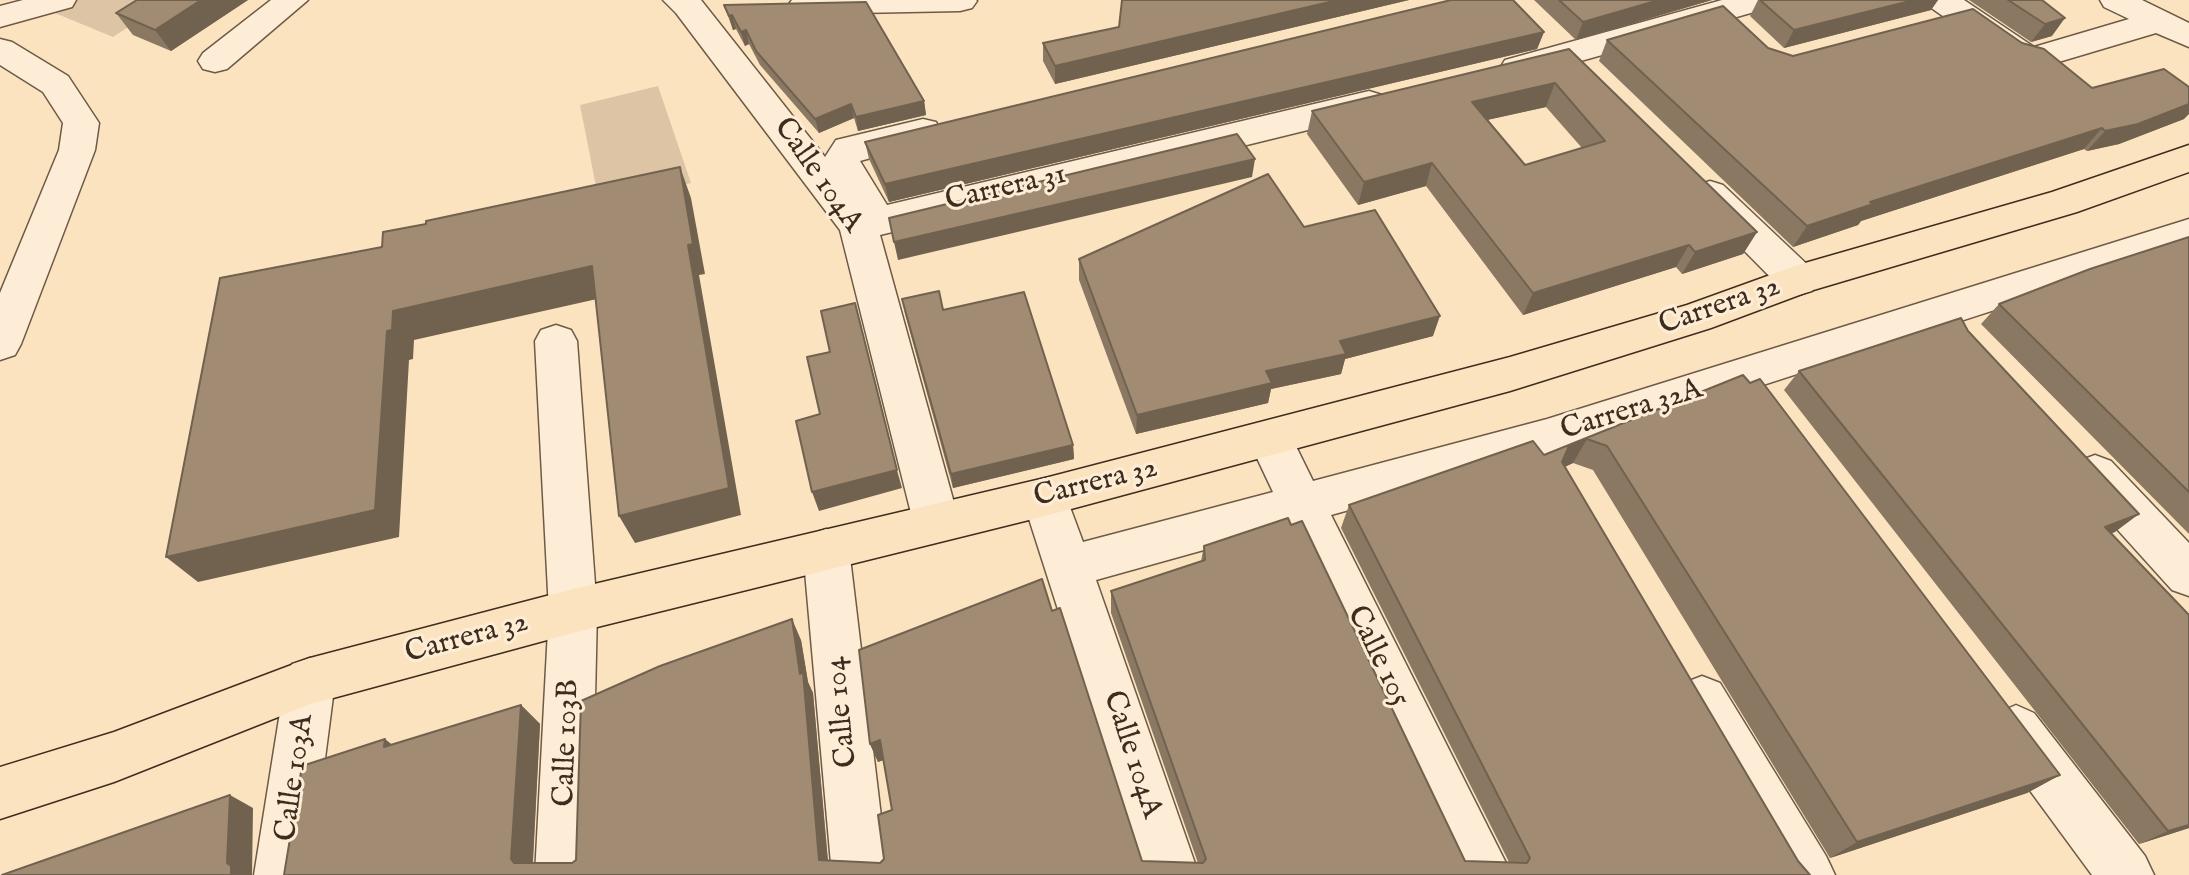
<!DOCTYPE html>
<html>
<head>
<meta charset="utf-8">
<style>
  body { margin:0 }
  canvas { display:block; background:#fce3c0 }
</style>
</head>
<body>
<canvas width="2189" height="875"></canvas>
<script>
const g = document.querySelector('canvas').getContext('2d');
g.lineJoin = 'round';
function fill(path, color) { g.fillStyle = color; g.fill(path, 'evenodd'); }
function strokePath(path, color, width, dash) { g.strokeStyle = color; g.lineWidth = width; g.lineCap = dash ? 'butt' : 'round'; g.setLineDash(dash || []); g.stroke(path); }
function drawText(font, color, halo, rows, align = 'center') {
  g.font = font + ' "IM FELL English",serif'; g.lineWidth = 6; g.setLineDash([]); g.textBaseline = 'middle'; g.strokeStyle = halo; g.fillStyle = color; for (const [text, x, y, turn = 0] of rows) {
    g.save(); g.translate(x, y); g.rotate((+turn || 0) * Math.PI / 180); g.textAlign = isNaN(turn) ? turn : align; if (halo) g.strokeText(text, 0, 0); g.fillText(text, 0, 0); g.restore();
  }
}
fill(new Path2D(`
  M68,0H170L113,37L50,11Z
  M658,86L691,183L600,207L580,105Z`), '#dcc4a5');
const minor = new Path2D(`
  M23,0H76L72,7L0,27V6Z
  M271,0H308L227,69L215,72L203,69L198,61L203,53Z
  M663,0H701L825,157L836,140L923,119L936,122L941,131L936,140L860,161L887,205L1369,91L1382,95L1387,103L1382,111L1369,115L880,235L959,521L952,535L936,541L920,535L913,521L840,230L676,13Z
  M792,0H976L977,1L972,8L960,11L806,14L794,11L789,4Z
  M1722,0H1776L1772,7L1517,79L1505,76L1500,68L1505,60Z
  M1926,0H1964L2034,47L2129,19L2104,7L2100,0H2142L2189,23V47L2156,33L2035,69L2008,62L1930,7Z
  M0,39L12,42L68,76L99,123L95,150L21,344L15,355L0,360V293L59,150L63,123L43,92L0,65Z
  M1710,181L1723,185L1812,269L1818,280L1812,291L1798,295L1784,291L1697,203L1691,194L1697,185Z
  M2189,219V247L1547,455L1331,515L1512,875H1455L1290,526L1096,580L1199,875H1143L1022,497L1029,483L1045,478L1061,483L1083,542L1273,492L1248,439L1254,426L1270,421L1286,426L1313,481L1547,419Z
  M556,325L571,330L577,341L597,611L591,875H535L549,611L535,341L541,330Z
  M2095,455L2111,461L2189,543V596L2172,590L2079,487L2073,474L2079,461Z
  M826,529L843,535L849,549L888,875H832L803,549L809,535Z
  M310,658L328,664L335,681L310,875H254L285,681L292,664Z
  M1702,676L1720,683L1826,856L1835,875H1776L1677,700L1684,683Z
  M2016,705L2034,713L2145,856L2154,875H2092L1998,747L1990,730L1998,713Z`);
const major = new Path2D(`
  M2189,145V172L2077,212L1810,291L1711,328L1510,391L1045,516L573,633L311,704L114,782L0,819V767L114,732L310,658L573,589L1045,478L1510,357L1687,305L1798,265L2052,192Z`);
strokePath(minor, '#6e5a47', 3);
strokePath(major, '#3e2d1f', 3);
fill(minor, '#fdedd6');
fill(major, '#fce3c0');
fill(new Path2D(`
  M137,0H248L171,51L133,35L116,13Z
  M1122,0H1409L1055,84L1043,61V43L1119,27Z
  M1534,0H1712L1576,40Z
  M1758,0H1938L1931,10L1784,48L1750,16Z
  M1969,0H2042L2052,36L2031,42Z
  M724,5L924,101L926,115L858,131L854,118L819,133L760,65L749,44L745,46L736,29L733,30Z
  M1544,32L1537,49L889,202L869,159L865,142Z
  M1607,40L1768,48L1793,56L2022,43L2092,88L2184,119L2119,144L2087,151L2084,149L1861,221L1858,225L1793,247L1599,61Z
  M1569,49L1757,232L1743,254L1682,274L1676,267L1523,315L1426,186L1358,205L1307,134L1312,111ZM1546,107L1582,148L1525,165L1487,120Z
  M1304,227L1433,336L1345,359L1341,374L1271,389L1268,403L1136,434L1079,280V259Z
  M2189,237V534L1981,324L1999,304Z
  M902,299L943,310L1073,445L1074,459L953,488L905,314Z
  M1968,331L2115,532L2111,533L2189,828L2139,844L1784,390L1799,371Z
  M1743,375L2060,775L2027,793L1830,858L1593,470L1573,463L1565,467L1798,861L284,875L392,745L521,705L540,724L533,863H572L801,640L808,682L813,693L828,860L880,863L884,859L892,810L883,760L878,762L870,744L1052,611L1142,861L1198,863L1111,613V591L1201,561L1204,546L1465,861L1509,862L1341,528L1349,505L1544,455Z`), '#8a7863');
fill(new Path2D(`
  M201,0H248L171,51L155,30Z
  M1338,0H1409L1055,84V66Z
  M1659,0H1712L1576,40L1583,22Z
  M1914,0H1938L1931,10L1784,48L1794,30Z
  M732,15L736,29L733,30L729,16Z
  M2065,18L2052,36L2031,42L2045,24Z
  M746,30L749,44L745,46L741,32Z
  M1544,32L1537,49L889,202L885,184Z
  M1555,83L1546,107L1464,125L1472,102Z
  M924,101L926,115L858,131L856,117Z
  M851,104L854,118L819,133L815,119Z
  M2189,104V114L2184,119L2119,144L2087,151L2105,131Z
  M2102,128L2084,149L1861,221L1858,225L1793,247L1807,226L1870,202Z
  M1255,159L1252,177L898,260L894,242Z
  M1432,163L1426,186L1358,205L1364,182Z
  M680,167L691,198L705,274L699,275L741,515L635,543L619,516L688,245Z
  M1757,232L1743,254L1682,274L1695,252Z
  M1689,245L1676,267L1523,315L1533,293Z
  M592,266L606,297L414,340L413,359L409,360L399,537L198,582L166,557L387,331L393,311Z
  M1440,316L1433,336L1345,359L1341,374L1271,389L1268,403L1136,434L1137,415L1266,371L1340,341Z
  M1587,439L1573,463L1555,471L1569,446Z
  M1073,445L1074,459L953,488L951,474Z
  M897,470L902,488L819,511L812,492Z
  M2139,514L2115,532L2082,545L2105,527Z
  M792,619L801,640L808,682L813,693L829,875L819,860L800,674Z
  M521,705L540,724L532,875L511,859Z
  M385,739L409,758L384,747Z
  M880,740L887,759L878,762L870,744Z
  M2060,775L2027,793L1830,858L1857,842Z
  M230,795L253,808L252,875H231L227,863Z
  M2189,825V828L2139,844L2168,831Z`), '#716250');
const building = new Path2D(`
  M137,0H201L155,30L116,13Z
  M1122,0H1338L1055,66L1043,43L1119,27Z
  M1451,0H1513L1544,32L885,184L865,142Z
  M1559,0H1659L1583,22Z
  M1760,0H1914L1794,30Z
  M2008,0H2042L2065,18L2045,24Z
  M866,2L924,101L856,117L851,104L815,119L756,51L746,30L741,32L732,15L729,16L724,5Z
  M1723,6L1768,48L1793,56L1973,9L2022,43L2044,49L2092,88L2164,69L2189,87V104L2138,124L2105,131L2102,128L1870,202L1873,204L1807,226L1607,40Z
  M1569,49L1757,232L1695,252L1689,245L1533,293L1432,163L1364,182L1312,111ZM1555,83L1605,141L1525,165L1472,102Z
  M1237,134L1255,159L894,242L889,218Z
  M680,167L693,244L688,245L729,488L619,516L592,266L393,311L392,330L387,331L375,510L166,557L220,278L382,247L383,232L426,224V221Z
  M1268,174L1304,227L1375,210L1440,316L1340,341L1346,354L1266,371L1272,383L1137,415L1079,259Z
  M2189,237V492L1999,304L2090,269Z
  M939,291L943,310L1024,292L1073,445L951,474L902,299Z
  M855,303L897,470L812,492L796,421L820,414L807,357L830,352L821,311Z
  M1961,318L1968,331L2139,514L2105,527L2189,615V825L2168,831L1799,371Z
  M1743,375L1750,383L1760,379L2060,775L1857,842L1607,446L1587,439L1569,446L1562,462L1798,861L1810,875H284L302,766L385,739L384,747L521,705L511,859L514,863H572L576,860L581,701L660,666L792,619L800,674L803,672L819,860L880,863L884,859L878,815L892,810L880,740L870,744L859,650L1042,579L1052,611L1060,608L1142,861L1203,863L1206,859L1111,591L1205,560L1204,546L1288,518L1291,525L1302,521L1465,861L1527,863L1530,858L1349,505L1533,441L1544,455Z
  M230,795L227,863L231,866V875H2Z`);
fill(building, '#a18c73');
strokePath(building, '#716250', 2);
drawText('30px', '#3e2d1f', '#fdedd6', [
  ["Calle 104A",817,176,55],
  ["Carrera 31",1006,189,-13],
  ["Carrera 32",1720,307,-19],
  ["Carrera 32A",1632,411,-17],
  ["Carrera 32",1096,484,-14],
  ["Carrera 32",467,639,-15],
  ["Calle 105",1377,657,64],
  ["Calle 104",843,712,-96],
  ["Calle 103B",568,743,-88],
  ["Calle 104A",1131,755,72],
  ["Calle 103A",296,778,-82]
]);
</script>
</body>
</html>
